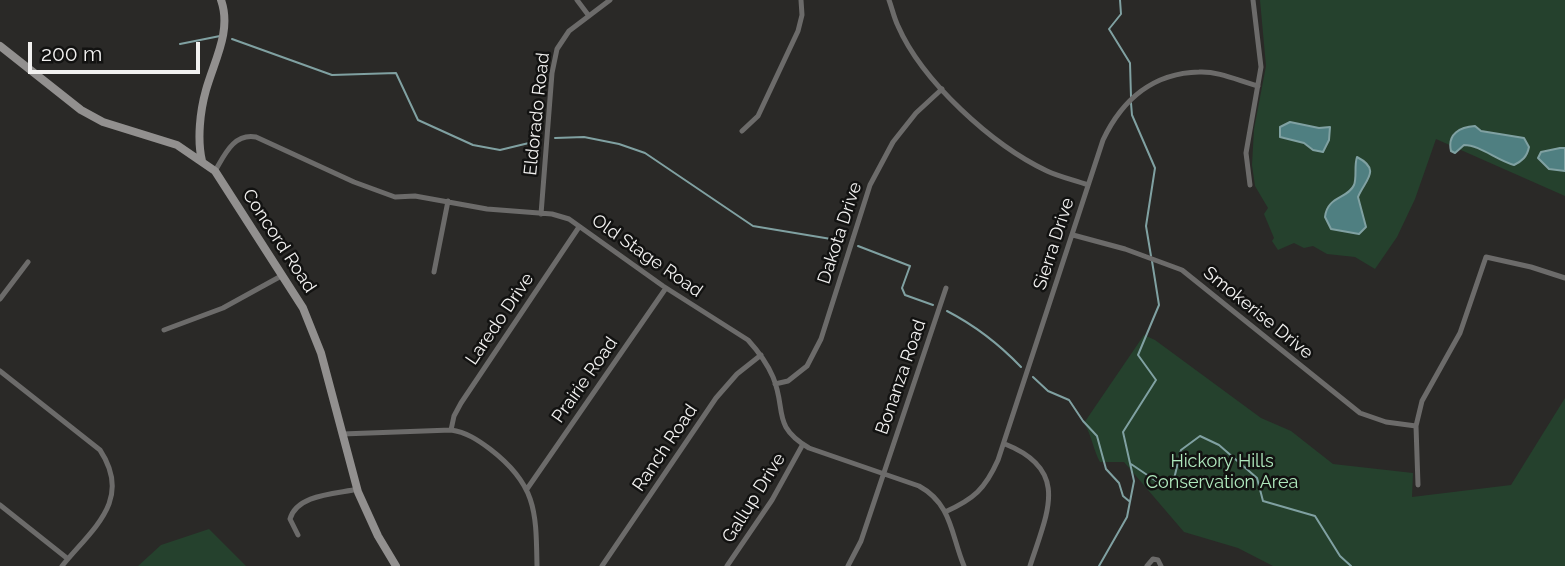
<!DOCTYPE html>
<html>
<head>
<meta charset="utf-8">
<style>
  body { margin:0 }
  #map { position:relative; width:1565px; height:566px; overflow:hidden; background:#2a2927; font-family:Raleway,sans-serif }
  canvas { display:block }
  .scale { position:absolute; left:28px; top:42px; width:172px; height:32px; box-sizing:border-box; border:4px solid #f2f1f0; border-top:0; padding-left:9px; font-size:21px; line-height:24px; white-space:nowrap; color:#f2f1f0; -webkit-text-stroke:5px #121211; paint-order:stroke }
</style>
</head>
<body>
<div id="map">
<canvas width="1565" height="566"></canvas>
<div class="scale">200 m</div>
</div>
<script>
const g = document.querySelector('canvas').getContext('2d');
g.lineJoin = 'round';
function fill(path, color) { g.fillStyle = color; g.fill(path, 'evenodd'); }
function strokePath(path, color, width, dash) { g.strokeStyle = color; g.lineWidth = width; g.lineCap = dash ? 'butt' : 'round'; g.setLineDash(dash || []); g.stroke(path); }
function drawText(font, color, halo, rows, align = 'center') {
  g.font = font + ' Raleway,sans-serif'; g.lineWidth = 5; g.setLineDash([]); g.textBaseline = 'middle'; g.strokeStyle = halo; g.fillStyle = color; for (const [text, x, y, turn = 0] of rows) {
    g.save(); g.translate(x, y); g.rotate((+turn || 0) * Math.PI / 180); g.textAlign = isNaN(turn) ? turn : align; if (halo) g.strokeText(text, 0, 0); g.fillText(text, 0, 0); g.restore();
  }
}
fill(new Path2D(`
  M1260,0H1565V196L1436,139L1415,199L1397,237L1375,269L1355,257L1327,254L1313,246L1304,248L1294,243L1278,250L1272,241L1274,238L1264,214L1268,208L1255,186L1252,165L1254,129L1266,66Z
  M1144,335L1155,340L1261,418L1291,431L1333,464L1413,473L1412,497L1511,485L1565,398V566H1273L1238,548L1184,532L1124,462H1100C1093,449 1092,436 1084,423Z
  M209,529L246,566H138L161,545Z`), '#25412d');
const water = new Path2D(`
  M1290,122L1319,128L1330,127L1329,140L1323,152L1313,150L1304,143L1280,137V127Z
  M1475,126L1481,131L1524,138L1529,147C1527,157 1522,161 1514,165C1496,160 1480,145 1464,145L1455,153L1451,151C1447,134 1460,127 1475,126Z
  M1560,148H1565V171L1549,169L1538,158L1541,152Z
  M1357,157C1382,170 1365,180 1358,197L1366,227L1359,234L1331,229L1325,217C1327,196 1348,199 1354,185C1357,177 1354,166 1357,157Z`);
fill(water, '#4f7f81');
strokePath(water, '#80a1a2', 2);
strokePath(new Path2D(`
  M1120,0L1121,14L1109,29L1130,63L1131,97
  M232,39L332,75L396,73L418,120L473,145L500,150L533,142
  M180,44L220,36
  M1131,103L1132,115L1155,168L1146,226L1151,256
  M555,138L584,137L619,144L645,153L753,226L843,241
  M858,246L910,266L902,288L905,295L933,305
  M947,311C976,326 999,344 1021,367
  M1033,377L1048,391L1069,400L1083,421L1097,436L1106,469L1119,483L1123,496L1129,501
  M1131,464L1159,483L1174,479L1181,450L1200,436L1219,445L1257,478L1263,501L1315,516L1340,556L1351,566
  M1099,566L1127,517L1134,481L1123,432L1156,380L1138,355L1159,305L1152,261`), '#80a1a2', 2);
strokePath(new Path2D(`
  M577,0L589,16
  M889,0C892,8 894,18 898,26C922,81 992,145 1047,171C1060,177 1074,180 1088,185
  M742,131L758,116L798,31L802,15L801,0
  M215,171C225,154 234,133 256,137L354,182L395,197L415,196L487,209L552,214L569,219L663,286L748,340C758,351 767,363 773,377C787,411 771,425 809,448L919,486C952,504 951,535 964,566
  M1250,185L1246,153L1261,67L1253,0
  M541,214L552,73L557,49L569,31L610,0
  M1073,235L1125,249L1182,270L1360,413L1386,422L1416,426
  M434,272L448,201
  M0,299L28,262
  M164,330L223,308L283,275
  M0,371L100,450C133,500 93,528 62,566
  M775,384L788,381L807,366L821,339L870,185L893,142L916,113L942,89
  M451,430L454,416L461,403L579,227
  M342,434L451,430C466,432 478,440 490,449C537,485 536,512 537,566
  M1005,444C1071,470 1047,513 1030,566
  M1418,485L1416,426L1422,401L1460,333L1486,257L1531,267L1565,278
  M527,489L666,288
  M0,505L68,559
  M945,512C974,499 985,489 998,460L1103,140C1122,100 1153,73 1199,72C1219,71 1239,81 1258,86
  M298,535L290,519C297,494 336,494 358,489
  M602,566L716,398L737,374L761,355
  M727,566L772,500L803,444
  M848,566L861,541L946,288
  M1147,566L1153,559L1158,560L1161,566`), '#6c6b6a', 5);
strokePath(new Path2D(`
  M0,46L81,110L103,122L177,145L215,171L303,308L321,353L358,492L378,536L396,566
  M202,161C197,140 200,111 206,90C214,61 232,31 221,0`), '#92908f', 8);
drawText('18px', '#f2f1f0', '#121211', [
  ["Eldorado Road",537,114,-84],
  ["Dakota Drive",840,233,-72],
  ["Concord Road",279,241,57],
  ["Sierra Drive",1054,244,-72],
  ["Old Stage Road",647,256,35],
  ["Smokerise Drive",1258,313,39],
  ["Laredo Drive",500,319,-56],
  ["Bonanza Road",901,377,-71],
  ["Prairie Road",585,380,-55],
  ["Ranch Road",665,448,-56],
  ["Gallup Drive",754,498,-58]
]);
drawText('18px', '#afe8bd', '#121211', [
  ["Hickory Hills",1222,462],
  ["Conservation Area",1222,483]
]);
</script>
</body>
</html>
